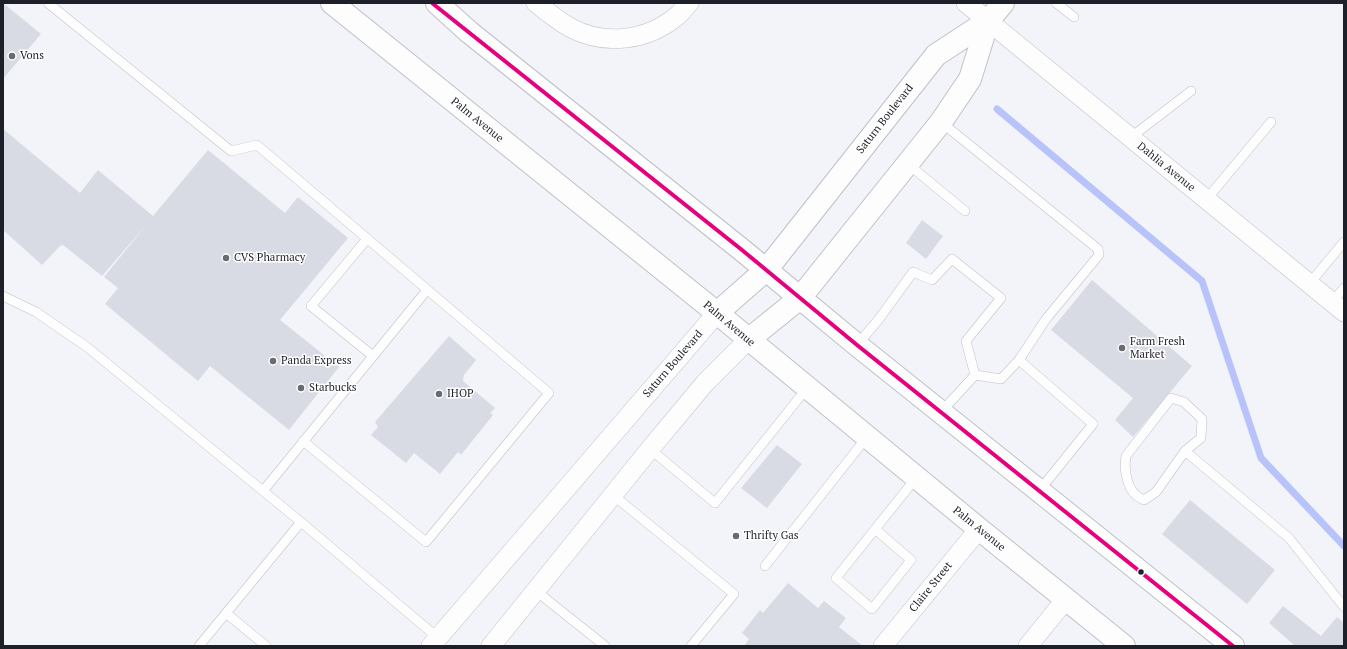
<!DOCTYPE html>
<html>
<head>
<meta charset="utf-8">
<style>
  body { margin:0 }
  #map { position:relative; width:1347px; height:649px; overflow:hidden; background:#f3f4fa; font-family:"PT Serif",serif }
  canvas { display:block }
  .frame { position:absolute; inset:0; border:4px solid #1e2029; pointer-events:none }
</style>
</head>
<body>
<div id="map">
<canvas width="1347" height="649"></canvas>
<div class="frame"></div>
</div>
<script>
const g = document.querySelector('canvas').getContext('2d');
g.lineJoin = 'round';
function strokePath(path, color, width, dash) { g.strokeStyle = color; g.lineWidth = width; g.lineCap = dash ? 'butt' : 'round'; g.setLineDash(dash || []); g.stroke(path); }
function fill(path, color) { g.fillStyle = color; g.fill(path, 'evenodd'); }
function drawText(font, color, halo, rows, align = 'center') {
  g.font = font + ' "PT Serif",serif'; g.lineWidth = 3; g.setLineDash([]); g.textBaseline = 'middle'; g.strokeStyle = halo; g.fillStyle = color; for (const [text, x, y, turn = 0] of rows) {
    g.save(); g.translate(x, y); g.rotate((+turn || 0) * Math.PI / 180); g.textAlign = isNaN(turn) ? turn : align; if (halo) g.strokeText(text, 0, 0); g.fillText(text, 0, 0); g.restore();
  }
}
strokePath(new Path2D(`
  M997,109L1202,281L1261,458L1344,546`), '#b8c4f9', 7);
fill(new Path2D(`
  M3,3L41,34L3,79Z
  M3,129L80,193L98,170L153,216L208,150L285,213L298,197L348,238L280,320L339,367L289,430L210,366L198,381L105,304L118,288L104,277L146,225L102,276L63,245L60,246L42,265L3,230Z
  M922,220L943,236L926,259L906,243Z
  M1092,280L1192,366L1133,437L1115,420L1133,398L1051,330Z
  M449,336L476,360L464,375L463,381L495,408L490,413L493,415L461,455L458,452L440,474L414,453L406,463L371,435L378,427L375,422Z
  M777,445L802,464L767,508L741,488Z
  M1190,500L1275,570L1247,604L1162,534Z
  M788,583L818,608L824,601L846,618L839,627L863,646H744L749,639L742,633L760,610L763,613Z
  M1283,606L1321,636L1337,617L1344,623V646H1295L1269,623Z`), '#d9dbe4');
const service = new Path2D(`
  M48,3L231,151L257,145L549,393L426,542L303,441
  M1056,3L1074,17
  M941,122L1098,249L1099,255L1046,319L1019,360
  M1130,138L1191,91
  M908,164L965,211
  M1206,200L1271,122
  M367,239L311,306L373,356
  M1309,284L1344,242
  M3,296L36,312L87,347L301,522L438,638
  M1332,302L1344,288
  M857,345L879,319L913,272L932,280L952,259L1001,298L966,341L975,375
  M1171,398L1184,402L1202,419L1201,438L1185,451L1156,492L1144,500C1142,499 1138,497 1136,495C1126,487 1124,467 1126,456Z
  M941,412L975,375L1001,379L1019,360L1093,424L1039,491
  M650,449L715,503L807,388
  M1185,451L1289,538L1344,607
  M263,491L427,290
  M613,495L734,594L691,646
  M875,529L911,560L872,609L836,578L916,478
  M765,566L867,437
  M536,591L605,646
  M226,613L266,646
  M199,646L301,522`);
const minor = new Path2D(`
  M536,3C547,12 558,21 571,28C605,46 647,41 677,16C681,13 685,7 689,3
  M966,3L1344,312
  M431,646L717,313
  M491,646L650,449L705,383L748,340
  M883,646L979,529
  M1028,646L1066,599`);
const secondary = new Path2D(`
  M717,313L767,269L936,55L988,21L1003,3
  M748,340L800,298L941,122L970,79L988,21`);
const trunk = new Path2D(`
  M332,3L717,313L979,529L1124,646
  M469,32L742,250L857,345L1233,646`);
const motorway = new Path2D(`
  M437,3L469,32`);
strokePath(service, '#bfc1c8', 10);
strokePath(minor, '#bfc1c8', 20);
strokePath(secondary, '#bfc1c8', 24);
strokePath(trunk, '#bfc1c8', 24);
strokePath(motorway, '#bfc1c8', 24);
strokePath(service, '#fdfdfe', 9);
strokePath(minor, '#fdfdfe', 19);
strokePath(secondary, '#fdfdfe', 22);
strokePath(trunk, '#fdfdfe', 22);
strokePath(motorway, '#fdfdfe', 22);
strokePath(new Path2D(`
  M432,3L742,250L857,345L1233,646`), '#e5007d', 4);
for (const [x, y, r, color] of [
  [12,56,4,"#696a72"],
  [226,258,4,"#696a72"],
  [1122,348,4,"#696a72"],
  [273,361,4,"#696a72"],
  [301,388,4,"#696a72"],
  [439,394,4,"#696a72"],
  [736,536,4,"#696a72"],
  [1141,572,3.5,"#1e2029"]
]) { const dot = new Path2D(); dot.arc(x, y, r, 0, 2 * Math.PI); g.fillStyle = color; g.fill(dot); strokePath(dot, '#fff', 1.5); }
drawText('11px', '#1e2029', '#fff', [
  ["Vons",20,56],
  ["CVS Pharmacy",234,258],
  ["Farm Fresh",1130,342],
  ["Market",1130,355],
  ["Panda Express",281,361],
  ["Starbucks",309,388],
  ["IHOP",447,394],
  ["Thrifty Gas",744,536]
], 'left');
drawText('11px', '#1e2029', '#fff', [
  ["Saturn Boulevard",885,119,-52],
  ["Palm Avenue",477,120,39],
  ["Dahlia Avenue",1166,167,39],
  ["Palm Avenue",729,324,40],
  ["Saturn Boulevard",673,364,-49],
  ["Palm Avenue",979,529,39],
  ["Claire Street",931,587,-51]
]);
</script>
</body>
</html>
